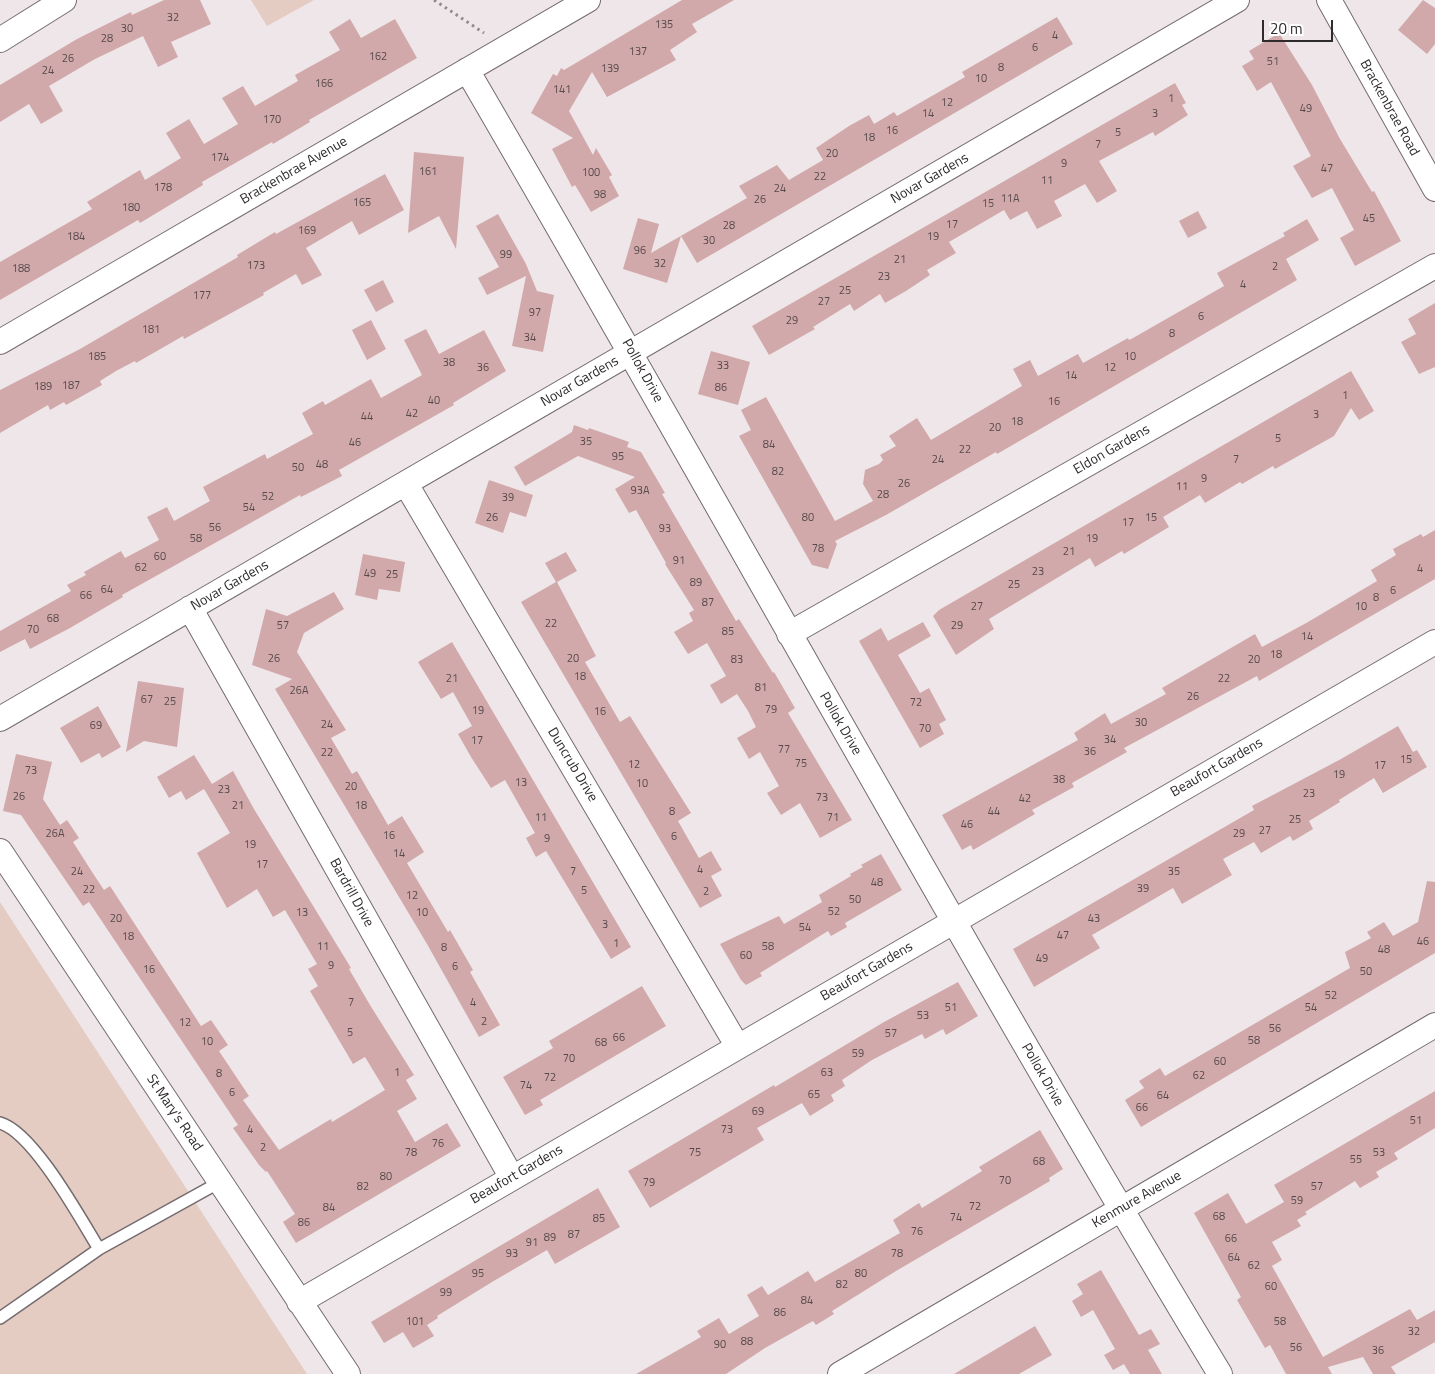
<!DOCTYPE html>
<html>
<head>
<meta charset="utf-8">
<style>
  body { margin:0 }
  #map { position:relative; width:1435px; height:1374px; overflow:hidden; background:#efe6e9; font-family:"Titillium Web",sans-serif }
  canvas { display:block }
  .scale { position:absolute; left:1262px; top:20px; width:71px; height:22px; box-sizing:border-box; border:2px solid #2f2b2d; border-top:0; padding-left:6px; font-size:15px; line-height:18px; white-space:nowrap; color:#2f2b2d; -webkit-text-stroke:4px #fff; paint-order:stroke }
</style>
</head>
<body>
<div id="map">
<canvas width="1435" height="1374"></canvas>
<div class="scale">20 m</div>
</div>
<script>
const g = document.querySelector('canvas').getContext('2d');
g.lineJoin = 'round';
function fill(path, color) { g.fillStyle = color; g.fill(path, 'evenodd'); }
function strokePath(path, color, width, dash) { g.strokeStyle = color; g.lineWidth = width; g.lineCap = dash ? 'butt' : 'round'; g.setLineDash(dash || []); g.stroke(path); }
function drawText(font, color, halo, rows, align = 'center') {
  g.font = font + ' "Titillium Web",sans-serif'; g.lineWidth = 5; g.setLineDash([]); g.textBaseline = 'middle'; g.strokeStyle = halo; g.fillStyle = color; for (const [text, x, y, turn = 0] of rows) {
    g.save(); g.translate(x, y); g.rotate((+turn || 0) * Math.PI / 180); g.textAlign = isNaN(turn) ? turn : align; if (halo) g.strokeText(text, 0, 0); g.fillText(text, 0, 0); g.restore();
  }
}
fill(new Path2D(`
  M251,0H314L267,26Z
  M0,902L307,1374H0Z`), '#e5ccc3');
fill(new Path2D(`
  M164,0H200L211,24L171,42L178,57L158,67L143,36L95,59L49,86L63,111L41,124L29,104L0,122V85L77,39L131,12L132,15Z
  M682,0H734L692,24L697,32L670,50L676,60L607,97L592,72L569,111L593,155L596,148L612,175L609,177L619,196L591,212L575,185L572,187L552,149L573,138L531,113L553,74L557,76L561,68L564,70Z
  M1423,0L1435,8V44L1427,54L1398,30Z
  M1057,17L1073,44L697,263L681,236L667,283L623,269L638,218L659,224L651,253L747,198L739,186L777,165L789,180L823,160L816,148L849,126L869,115L874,124L894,112L897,116L965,77L962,72Z
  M350,19L361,38L395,19L417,58L309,120L310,122L273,144L272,142L202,182L203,185L140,223L138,220L0,300V262L92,209L87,202L140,170L145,180L181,158L166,133L189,119L204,144L238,124L222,98L243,86L255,106L298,81L295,75L340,50L329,32Z
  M1279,33L1312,85L1340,139L1372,192L1374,191L1401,241L1355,266L1340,238L1354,230L1332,188L1312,198L1293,166L1311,156L1271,82L1257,91L1242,66L1254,59L1249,51Z
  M1175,83L1186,103L1182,105L1188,115L1155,136L1153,132L1099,161L1117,191L1097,203L1085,184L1054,201L1062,216L1037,229L1027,211L1010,220L1004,210L949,242L956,253L927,270L930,275L906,291L885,303L880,294L854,311L850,304L813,327L815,329L769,355L752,326Z
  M414,152L464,157L456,249L439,216L408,233Z
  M385,174L404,210L359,235L352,221L306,248L322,275L302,285L296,274L263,293L264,295L184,339L183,336L136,363L135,361L116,371L100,381L102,385L66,405L64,402L50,410L48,405L0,433V390L80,349L238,257L237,255L275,232L276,234Z
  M1198,211L1207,228L1188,238L1179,221Z
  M498,214L526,264L537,291L554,295L543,352L512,346L526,276L487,295L478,278L499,267L476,226Z
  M1307,219L1319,240L1286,259L1297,280L1016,443L997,454L996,452L886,515L835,541L837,544L828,569L812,565L739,436L751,430L741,410L766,397L835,521L873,501L863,484L865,470L879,464L883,460L880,455L896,446L889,436L917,418L931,440L1022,386L1013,369L1030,360L1038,376L1078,354L1083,363L1128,338L1129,340L1133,338L1224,286L1217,273L1285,236L1283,233Z
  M383,280L394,302L376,312L364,290Z
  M1435,303V367L1419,374L1401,342L1416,334L1408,319Z
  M371,320L386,349L367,360L352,330Z
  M426,329L439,354L484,330L506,371L453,403L454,405L339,470L342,476L301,497L300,495L231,534L122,595L123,597L70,628L30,649L25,639L0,652V631L71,591L67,585L86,575L84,572L121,551L125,558L159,540L147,517L167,507L174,521L210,501L203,487L265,454L267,459L313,434L302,413L323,401L325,405L371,379L381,398L422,375L404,340Z
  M711,351L750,362L738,405L698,394Z
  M1351,371L1374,411L1359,420L1351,408L1334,436L1275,469L1273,466L1242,484L1240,482L1205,503L1200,495L1163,517L1169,527L1124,554L1122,551L1095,567L1090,558L989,619L994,629L956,655L933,616L939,610Z
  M574,425L588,430L589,428L629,442L627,447L641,452L665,493L662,494L736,621L739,619L773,673L774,672L795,708L788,713L852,820L820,838L800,803L781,815L767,793L779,786L760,752L749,759L737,738L756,727L748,711L737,694L721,704L710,685L726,676L707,643L688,654L674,632L693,621L689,613L694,610L665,564L666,563L636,510L629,513L615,489L635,477L578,456L525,486L514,467L572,432Z
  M489,480L533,495L526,517L510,512L503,533L475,523Z
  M1435,530V579L1259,681L1257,676L1124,748L1127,752L1072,783L1074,787L1032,810L1035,814L973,850L971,845L962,850L942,815L1078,740L1074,733L1105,713L1111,724L1166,694L1162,688L1255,634L1262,647L1308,622L1377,581L1371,570L1396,555L1393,549L1421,534L1423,537Z
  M566,552L577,571L557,582L596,656L585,662L620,722L630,716L691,813L678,821L699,858L711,851L722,870L711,876L722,896L700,908L521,602L556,582L545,563Z
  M363,554L405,562L400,592L379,589L377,600L355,595Z
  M334,592L344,609L304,633L297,652L346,730L331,738L352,774L357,771L388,825L402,816L424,852L407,863L448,932L450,930L473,970L470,972L500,1025L479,1037L427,944L275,689L292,679L252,665L266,609L287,616Z
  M923,622L931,636L898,655L920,693L929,688L946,720L939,724L944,734L920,748L859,641L881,628L888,641Z
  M452,642L631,947L611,959L546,851L536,857L526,838L535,833L505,780L491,788L471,757L458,734L472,726L453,692L441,699L418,662Z
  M138,681L184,688L177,747L144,741L126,752Z
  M98,706L121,747L102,758L99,753L81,763L60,728Z
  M1398,726L1413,752L1417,750L1427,767L1383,793L1374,778L1339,800L1340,802L1309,821L1313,829L1293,841L1290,836L1261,853L1254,842L1223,859L1232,875L1182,904L1173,888L1092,935L1100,948L1034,987L1013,949L1254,810L1252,806L1341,759Z
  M16,754L52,762L43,799L60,825L67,820L79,838L73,842L94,875L104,890L110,886L201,1026L211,1020L228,1045L219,1051L249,1096L243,1100L279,1150L331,1119L332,1122L385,1090L365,1057L353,1064L310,991L318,986L308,969L317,964L285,910L273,917L257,889L227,908L197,853L230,833L204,789L186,800L181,791L169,798L157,777L194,755L212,784L233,771L254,809L351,968L349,969L370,1005L414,1075L406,1080L417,1099L397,1111L415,1142L447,1123L461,1146L296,1243L283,1222L295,1214L267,1171L266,1172L259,1165L233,1128L238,1125L89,902L83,906L21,815L3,811Z
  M881,854L902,890L845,923L847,927L831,936L828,931L760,973L762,976L746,985L741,980L720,944L779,916L784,924L822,902L819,895L851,876L850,874L863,867L861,865Z
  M1427,881L1435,882V953L1141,1127L1125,1100L1144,1088L1139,1081L1160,1068L1165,1076L1350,968L1345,952L1371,938L1367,932L1384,922L1393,936L1418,922Z
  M958,982L978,1016L946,1035L943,1029L925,1039L922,1034L872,1060L842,1080L845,1086L831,1095L834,1101L810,1116L802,1103L757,1128L764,1140L650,1208L628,1171L774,1085L775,1087L884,1022Z
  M642,986L666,1026L540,1100L543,1105L525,1115L503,1077L553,1048L549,1041Z
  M1435,1091V1128L1394,1153L1398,1159L1376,1172L1379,1177L1360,1188L1355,1181L1305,1212L1307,1214L1297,1220L1301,1226L1272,1242L1282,1260L1272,1266L1323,1357L1410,1309L1417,1320L1435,1310V1342L1391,1367L1396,1374H1373L1363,1357L1328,1367L1332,1374H1286L1270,1345L1265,1348L1237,1300L1241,1297L1194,1213L1228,1193L1246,1224L1284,1202L1274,1185Z
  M1040,1130L1063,1169L1049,1178L1050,1181L896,1271L832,1311L834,1314L816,1325L813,1321L765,1348L726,1374H636L701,1337L697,1331L719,1318L729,1334L759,1316L747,1295L762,1286L768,1295L808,1271L815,1282L900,1233L893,1220L919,1203L922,1208L982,1171L979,1167Z
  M598,1188L620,1227L555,1264L547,1250L492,1282L437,1316L438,1318L427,1325L434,1336L413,1348L403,1332L384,1343L371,1322Z
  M1101,1270L1139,1335L1151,1329L1160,1344L1148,1350L1162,1374H1130L1124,1364L1113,1370L1104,1355L1115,1349L1093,1310L1081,1317L1072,1301L1083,1294L1077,1284Z
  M1035,1326L1052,1355L1019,1374H954Z`), '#d1a9aa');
const service = new Path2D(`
  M0,1123C33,1132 80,1218 99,1249L220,1182
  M0,1318L99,1249`);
const minor = new Path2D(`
  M1329,0L1435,189
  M0,40L64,0
  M467,70C720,503 960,945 1220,1374
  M0,342L588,0
  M406,484L738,1047
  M190,608L512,1178
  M789,634L1435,266
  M0,719L1237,0
  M0,851L348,1374
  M299,1302L1435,642
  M840,1374L1435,1025`);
strokePath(service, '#746b6e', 14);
strokePath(minor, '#746b6e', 26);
strokePath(new Path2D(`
  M434,0L484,33`), '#918b8d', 3, [2.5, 4]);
strokePath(service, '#fff', 11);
strokePath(minor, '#fff', 24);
drawText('11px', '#584a4c', null, [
  ["32",173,18],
  ["135",664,25],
  ["30",127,29],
  ["4",1055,36],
  ["28",107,39],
  ["6",1035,48],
  ["137",638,52],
  ["162",378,57],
  ["26",68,59],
  ["51",1273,62],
  ["8",1001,68],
  ["139",610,69],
  ["24",48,71],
  ["10",981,79],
  ["166",324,84],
  ["141",562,90],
  ["1",1171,99],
  ["12",947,103],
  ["49",1306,109],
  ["14",928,114],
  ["3",1155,114],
  ["170",272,120],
  ["16",892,131],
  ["5",1118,133],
  ["18",869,138],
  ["7",1098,145],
  ["20",832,154],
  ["174",220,158],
  ["9",1064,164],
  ["47",1327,169],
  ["161",428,172],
  ["100",591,173],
  ["22",820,177],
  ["11",1047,181],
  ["178",163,188],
  ["24",780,189],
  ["98",600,195],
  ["11A",1010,199],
  ["26",760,200],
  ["165",362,203],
  ["15",988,204],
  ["180",131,208],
  ["45",1369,219],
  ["17",952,225],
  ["28",729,226],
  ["169",307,231],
  ["184",76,237],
  ["19",933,237],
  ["30",709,241],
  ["96",640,251],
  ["99",506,255],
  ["21",900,260],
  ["32",660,264],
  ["173",256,266],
  ["2",1275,267],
  ["188",21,269],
  ["23",884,277],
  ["4",1243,285],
  ["25",845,291],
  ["177",202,296],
  ["27",824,302],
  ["97",535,313],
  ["6",1201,317],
  ["29",792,321],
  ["181",151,330],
  ["8",1172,334],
  ["34",530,338],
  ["185",97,357],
  ["10",1130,357],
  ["38",449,363],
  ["33",723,366],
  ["36",483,368],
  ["12",1110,368],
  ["14",1071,376],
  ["187",71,386],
  ["189",43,387],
  ["86",721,388],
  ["1",1345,396],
  ["40",434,401],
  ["16",1054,402],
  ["42",412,414],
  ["3",1316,415],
  ["44",367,417],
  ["18",1017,422],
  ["20",995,428],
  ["5",1278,439],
  ["35",586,442],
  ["46",355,443],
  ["84",769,445],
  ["22",965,450],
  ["95",618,457],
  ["24",938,460],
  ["7",1236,460],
  ["48",322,465],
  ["50",298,468],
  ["82",778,472],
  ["9",1204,479],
  ["26",904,484],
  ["11",1182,487],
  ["93A",640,491],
  ["28",883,495],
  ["52",268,497],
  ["39",508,498],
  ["54",249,508],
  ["26",492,518],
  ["80",808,518],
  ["15",1151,518],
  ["17",1128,523],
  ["56",215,528],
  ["93",665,529],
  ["58",196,539],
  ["19",1092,539],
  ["78",818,549],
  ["21",1069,552],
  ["60",160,557],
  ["91",679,561],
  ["62",141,568],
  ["4",1420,569],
  ["23",1038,572],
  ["49",370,574],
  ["25",392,575],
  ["89",696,583],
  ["25",1014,585],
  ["64",107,590],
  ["6",1393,591],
  ["66",86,596],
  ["8",1376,598],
  ["87",708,603],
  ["27",977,607],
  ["10",1361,607],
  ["68",53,619],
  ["22",551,624],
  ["57",283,626],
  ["29",957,626],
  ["70",33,630],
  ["85",728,632],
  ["14",1307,637],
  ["18",1276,655],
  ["26",274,659],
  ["20",573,659],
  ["83",737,660],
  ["20",1254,660],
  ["18",580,677],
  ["21",452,679],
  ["22",1224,679],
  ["81",761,688],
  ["26A",299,691],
  ["26",1193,697],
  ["67",147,700],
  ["25",170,702],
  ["72",916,703],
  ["79",771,710],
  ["19",478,711],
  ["16",600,712],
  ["30",1141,723],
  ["24",327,725],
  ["69",96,726],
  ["70",925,729],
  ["34",1110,740],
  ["17",477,741],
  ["77",784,750],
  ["36",1090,752],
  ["22",327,753],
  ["15",1406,760],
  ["75",801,764],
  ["12",634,765],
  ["17",1380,766],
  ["73",31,771],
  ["19",1339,775],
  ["38",1059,780],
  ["13",521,783],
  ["10",642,784],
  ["20",351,787],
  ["23",224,790],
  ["23",1309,794],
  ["26",19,797],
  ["73",822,798],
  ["42",1025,799],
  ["21",238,806],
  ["18",361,806],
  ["8",672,812],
  ["44",994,812],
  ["11",541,818],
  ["71",833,818],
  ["25",1295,820],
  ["46",967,825],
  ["27",1265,831],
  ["26A",55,834],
  ["29",1239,834],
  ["16",389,836],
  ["6",674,837],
  ["9",547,839],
  ["19",250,845],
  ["14",399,854],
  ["17",262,865],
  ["4",700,870],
  ["24",77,872],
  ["7",573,872],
  ["35",1174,872],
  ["48",877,883],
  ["39",1143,889],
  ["22",89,890],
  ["5",584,891],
  ["2",706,892],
  ["12",412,896],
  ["50",855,900],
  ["52",834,912],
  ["13",302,913],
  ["10",422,913],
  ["20",116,919],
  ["43",1094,919],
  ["3",605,925],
  ["54",805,928],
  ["47",1063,936],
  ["18",128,937],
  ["46",1423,942],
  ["1",616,944],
  ["11",323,947],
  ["58",768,947],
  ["8",444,948],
  ["48",1384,950],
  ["60",746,956],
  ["49",1042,959],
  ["9",331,966],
  ["6",455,967],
  ["16",149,970],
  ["50",1366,972],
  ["52",1331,996],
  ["7",351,1003],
  ["4",473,1003],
  ["51",951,1008],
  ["54",1311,1008],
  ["53",923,1016],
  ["2",484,1022],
  ["12",185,1023],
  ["56",1275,1029],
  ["5",350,1033],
  ["57",891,1034],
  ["66",619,1038],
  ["58",1254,1041],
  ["10",207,1042],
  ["68",601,1043],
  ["59",858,1054],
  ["70",569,1059],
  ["60",1220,1062],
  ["1",397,1073],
  ["63",827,1073],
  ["8",219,1074],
  ["62",1199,1076],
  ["72",550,1078],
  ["74",526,1086],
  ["6",232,1093],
  ["65",814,1095],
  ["64",1163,1096],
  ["66",1142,1108],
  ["69",758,1112],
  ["51",1416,1121],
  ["4",250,1130],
  ["73",727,1130],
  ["76",438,1144],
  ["2",263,1148],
  ["78",411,1153],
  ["75",695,1153],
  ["53",1379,1153],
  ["55",1356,1160],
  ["68",1039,1162],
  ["80",386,1177],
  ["70",1005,1181],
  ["79",649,1183],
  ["82",363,1187],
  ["57",1317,1187],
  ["59",1297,1201],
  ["72",975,1207],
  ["84",329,1208],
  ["68",1219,1217],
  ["74",956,1218],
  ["85",599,1219],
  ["86",304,1223],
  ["76",917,1232],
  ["87",574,1235],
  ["89",550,1238],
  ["66",1231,1239],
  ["91",532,1243],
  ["93",512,1254],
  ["78",897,1254],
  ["64",1234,1258],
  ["62",1254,1266],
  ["95",478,1274],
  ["80",861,1274],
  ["82",842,1285],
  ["60",1271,1287],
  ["99",446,1293],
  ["84",807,1301],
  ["86",780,1313],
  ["101",415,1322],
  ["58",1280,1322],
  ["32",1414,1332],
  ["88",747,1342],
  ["90",720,1345],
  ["56",1296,1348],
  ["36",1378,1351]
]);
drawText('14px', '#2f2b2d', '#fff', [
  ["Brackenbrae Road",1389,108,61],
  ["Brackenbrae Avenue",294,171,-30],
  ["Novar Gardens",930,179,-30],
  ["Pollok Drive",642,371,61],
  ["Novar Gardens",580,382,-30],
  ["Eldon Gardens",1112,450,-30],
  ["Novar Gardens",230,586,-30],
  ["Pollok Drive",840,724,60],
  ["Duncrub Drive",572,765,59],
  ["Beaufort Gardens",1217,768,-30],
  ["Bardrill Drive",351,893,61],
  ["Beaufort Gardens",867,972,-30],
  ["Pollok Drive",1042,1075,60],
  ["St Mary's Road",174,1113,56],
  ["Beaufort Gardens",517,1175,-30],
  ["Kenmure Avenue",1137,1200,-30]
]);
</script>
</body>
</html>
